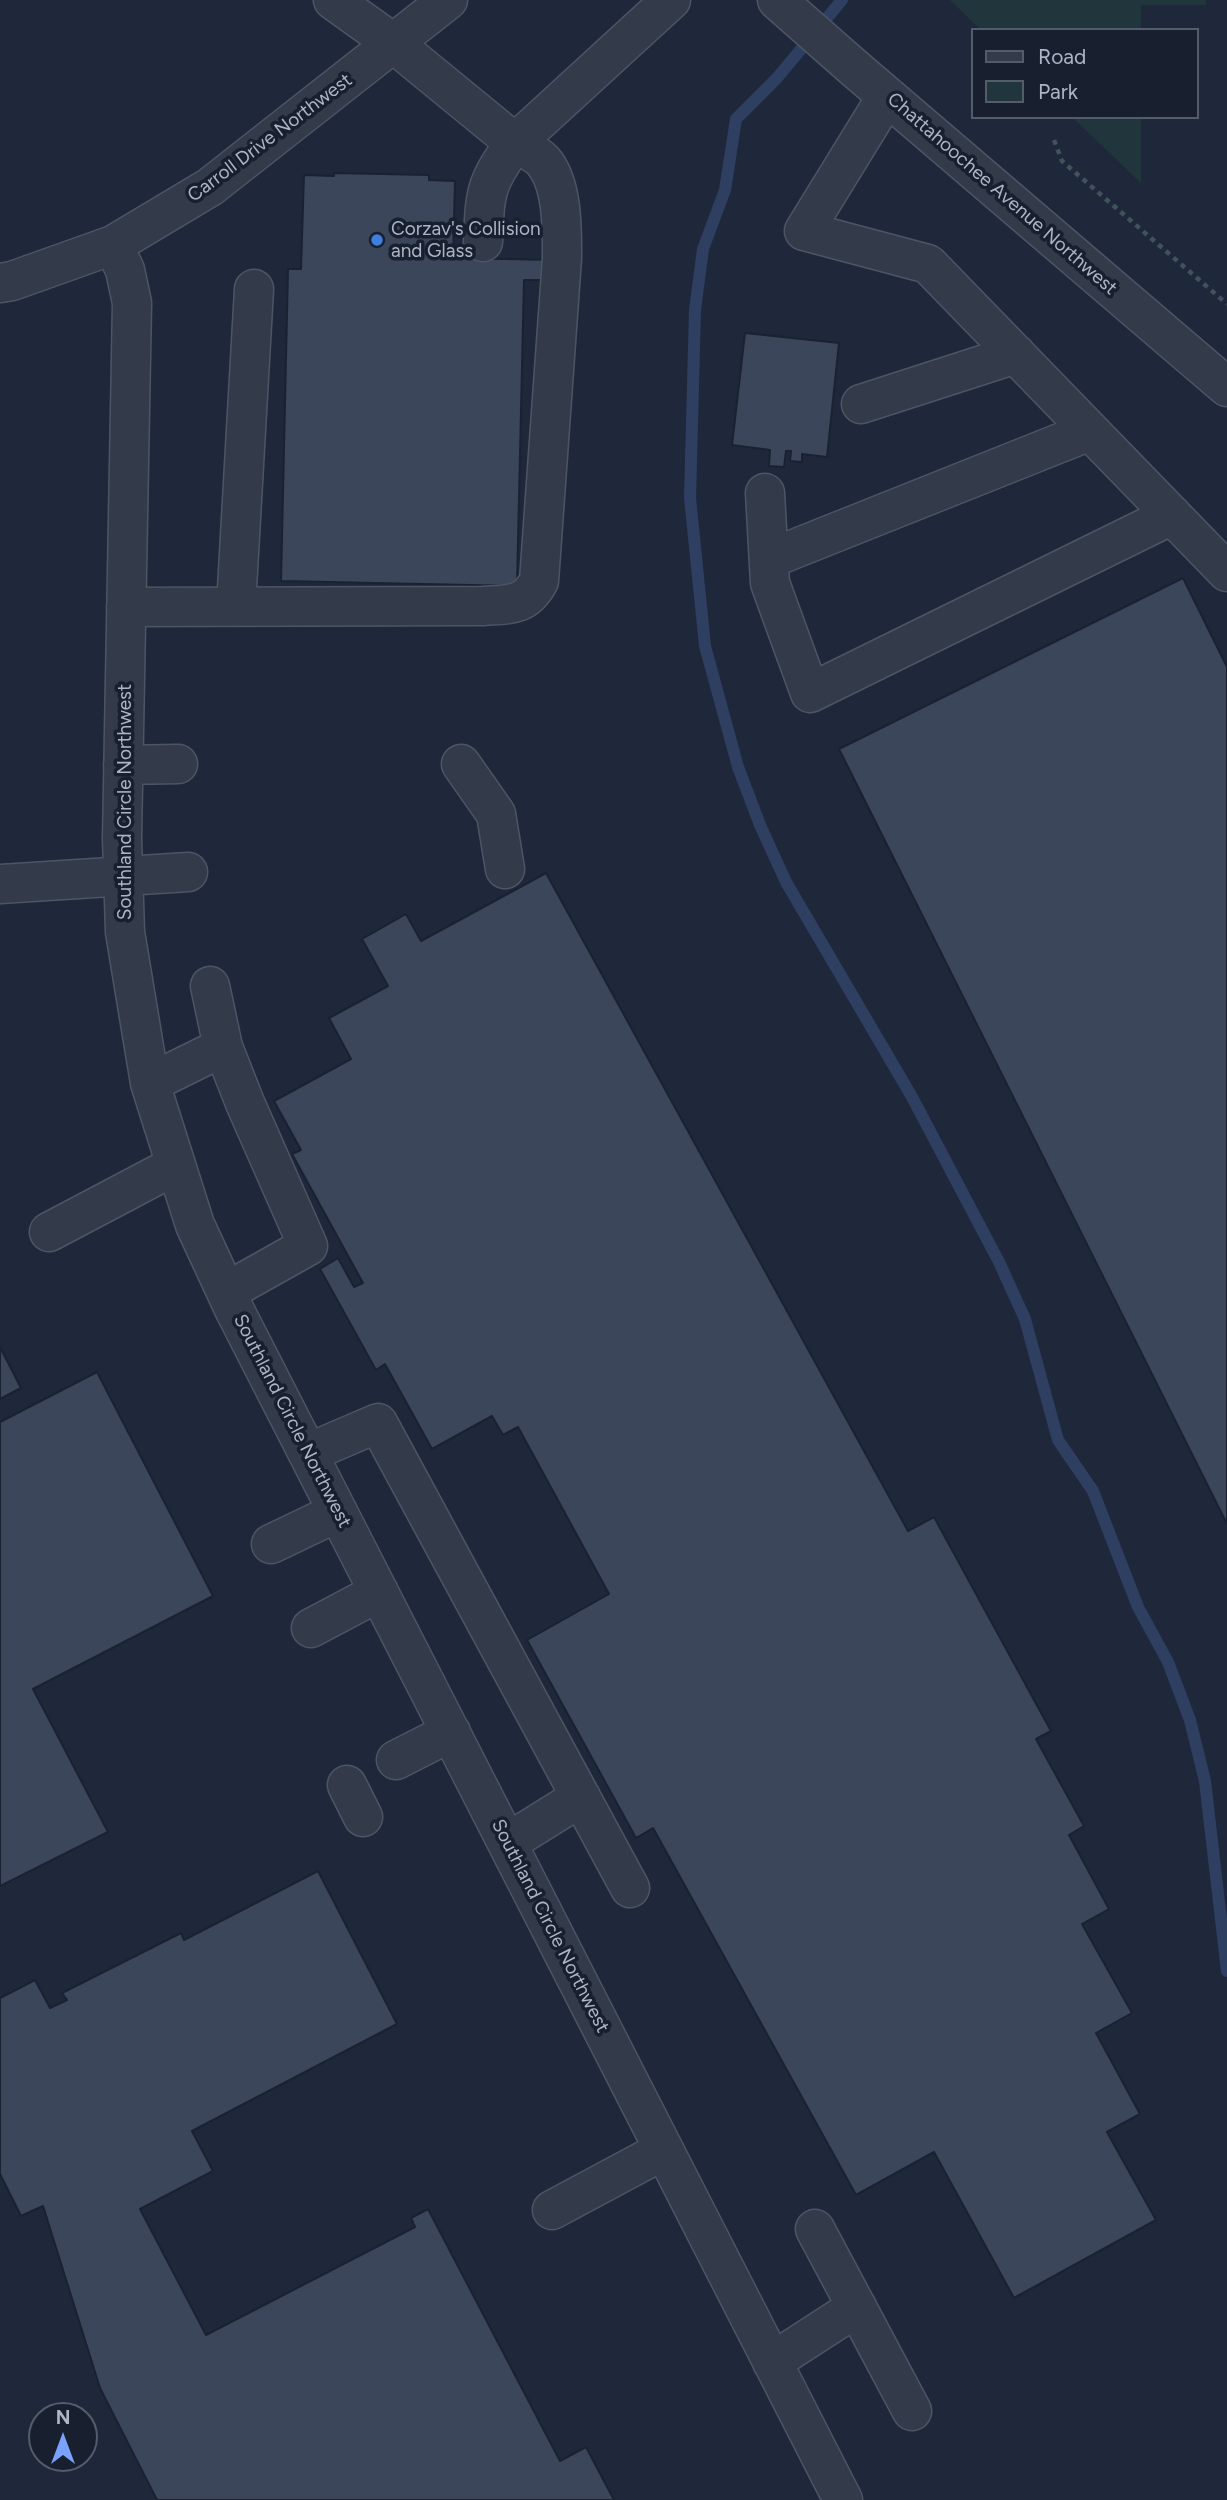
<!DOCTYPE html>
<html>
<head>
<meta charset="utf-8">
<style>
  body { margin:0 }
  #map { position:relative; width:1227px; height:2500px; overflow:hidden; background:#1f283b; font-family:Figtree,sans-serif }
  canvas { display:block }
  .legend { position:absolute; left:971px; top:28px; width:228px; height:91px; box-sizing:border-box; background:#18202f; border:2px solid #545c6c; margin:0; padding:9px 12px; list-style:none; font-size:21px; color:#adb5c7 }
  .legend li { display:flex; align-items:center; gap:14px; height:35px }
  .legend b { width:35px; border:2px solid #545c6c }
  .north { position:absolute; left:28px; top:2402px; width:70px; height:70px; box-sizing:border-box; background:#18202f; border:2px solid #545c6c; border-radius:50%; rotate:0deg; font-size:19px; font-weight:700; line-height:28px; text-align:center; color:#adb5c7 }
  .north::after { content:''; display:block; margin:auto; width:24px; height:32px; background:#7ba1ff; clip-path:polygon(50% 0,100% 100%,50% 72%,0 100%) }
</style>
</head>
<body>
<div id="map">
<canvas width="1227" height="2500"></canvas>
<ul class="legend">
<li><b style="height:9px;background:#333b4b"></b>Road</li>
<li><b style="height:19px;background:#21363c"></b>Park</li>
</ul>
<div class="north">N</div>
</div>
<script>
const g = document.querySelector('canvas').getContext('2d');
g.lineJoin = 'round';
function fill(path, color) { g.fillStyle = color; g.fill(path, 'evenodd'); }
function strokePath(path, color, width, dash) { g.strokeStyle = color; g.lineWidth = width; g.lineCap = dash ? 'butt' : 'round'; g.setLineDash(dash || []); g.stroke(path); }
function drawText(font, color, halo, rows, align = 'center') {
  g.font = font + ' Figtree,sans-serif'; g.lineWidth = 7; g.setLineDash([]); g.textBaseline = 'middle'; g.strokeStyle = halo; g.fillStyle = color; for (const [text, x, y, turn = 0] of rows) {
    g.save(); g.translate(x, y); g.rotate((+turn || 0) * Math.PI / 180); g.textAlign = isNaN(turn) ? turn : align; if (halo) g.strokeText(text, 0, 0); g.fillText(text, 0, 0); g.restore();
  }
}
fill(new Path2D(`
  M950,0H1206V5H1141V30H981Z
  M1072,117H1141V183Z`), '#21363c');
strokePath(new Path2D(`
  M842,0L777,78L736,119L725,190L703,249L695,310L690,498L705,646L738,767L760,825L786,882L912,1097L999,1262L1025,1319L1058,1440L1093,1491L1138,1607L1168,1662L1190,1720L1205,1781L1227,1971`), '#2f3f62', 12);
const building = new Path2D(`
  M334,173L429,175V180L455,181L453,258L556,260V280H524L517,586L281,581L288,269H301L304,175L334,176Z
  M745,333L839,343L827,457L802,454V462L790,461L791,451H786L784,467L769,466L770,450L732,445Z
  M1183,578L1227,667V1524L839,749Z
  M546,873L908,1531L934,1517L1051,1731L1036,1739L1084,1826L1069,1835L1109,1909L1082,1924L1132,2013L1096,2033L1140,2114L1107,2132L1156,2220L1014,2298L934,2152L856,2195L653,1828L636,1838L527,1640L609,1594L518,1427L503,1435L492,1416L432,1449L385,1364L376,1370L320,1269L338,1258L354,1287L363,1283L292,1154L301,1150L274,1101L351,1059L329,1018L388,986L362,939L406,914L421,941Z
  M0,1347L21,1388L0,1399Z
  M97,1372L213,1596L33,1689L108,1832L0,1886V1422Z
  M318,1871L397,2024L192,2131L213,2171L140,2209L206,2335L415,2227L411,2218L428,2209L560,2461L586,2447L614,2500H157L100,2388L43,2206L21,2216L0,2174V1998L35,1980L50,2008L67,2000L62,1993L181,1933L184,1940Z`);
fill(building, '#3b465b');
strokePath(building, '#1a2231', 2);
const minor = new Path2D(`
  M333,0L393,43L515,143L671,0
  M777,0L853,67L1227,387
  M887,96L804,231L928,264L1227,572
  M113,245L125,270L132,303L122,839L125,932L150,1083L195,1225L234,1309L843,2500
  M0,283L12,281L113,245L210,187L448,0
  M861,404L1016,354
  M765,493L770,583L810,693L1172,515
  M769,559L1090,431
  M236,606L254,289
  M126,607L483,606C510,604 525,607 539,581L562,258C562,229 563,184 543,161C537,154 524,148 515,143C485,183 485,192 483,242
  M461,764L496,814L505,869
  M123,765L178,764
  M0,884L188,872
  M210,986L223,1047
  M150,1083L223,1047L245,1103L308,1246L226,1292
  M49,1232L176,1165
  M308,1453L378,1423L630,1888
  M271,1544L338,1512
  M311,1628L379,1592
  M396,1760L451,1732
  M347,1785L363,1817
  M507,1843L581,1797
  M552,2210L664,2150
  M815,2229L912,2411
  M772,2362L857,2307`);
strokePath(minor, '#4d5565', 41);
strokePath(new Path2D(`
  M1054,140L1062,161L1227,304`), '#3f5359', 4.5, [5, 5]);
strokePath(minor, '#333b4b', 38);
for (const [x, y, r, color] of [
  [377,240,7,"#3f7fe0"]
]) { const dot = new Path2D(); dot.arc(x, y, r, 0, 2 * Math.PI); g.fillStyle = color; g.fill(dot); strokePath(dot, '#18202f', 2.5); }
drawText('19px', '#adb5c7', '#18202f', [
  ["Carroll Drive Northwest",270,138,-37],
  ["Chattahoochee Avenue Northwest",1002,194,41],
  ["Southland Circle Northwest",125,802,-90],
  ["Southland Circle Northwest",292,1421,63],
  ["Southland Circle Northwest",550,1926,63]
]);
drawText('19px', '#adb5c7', '#18202f', [
  ["Corzav's Collision",391,229],
  ["and Glass",391,251]
], 'left');
</script>
</body>
</html>
